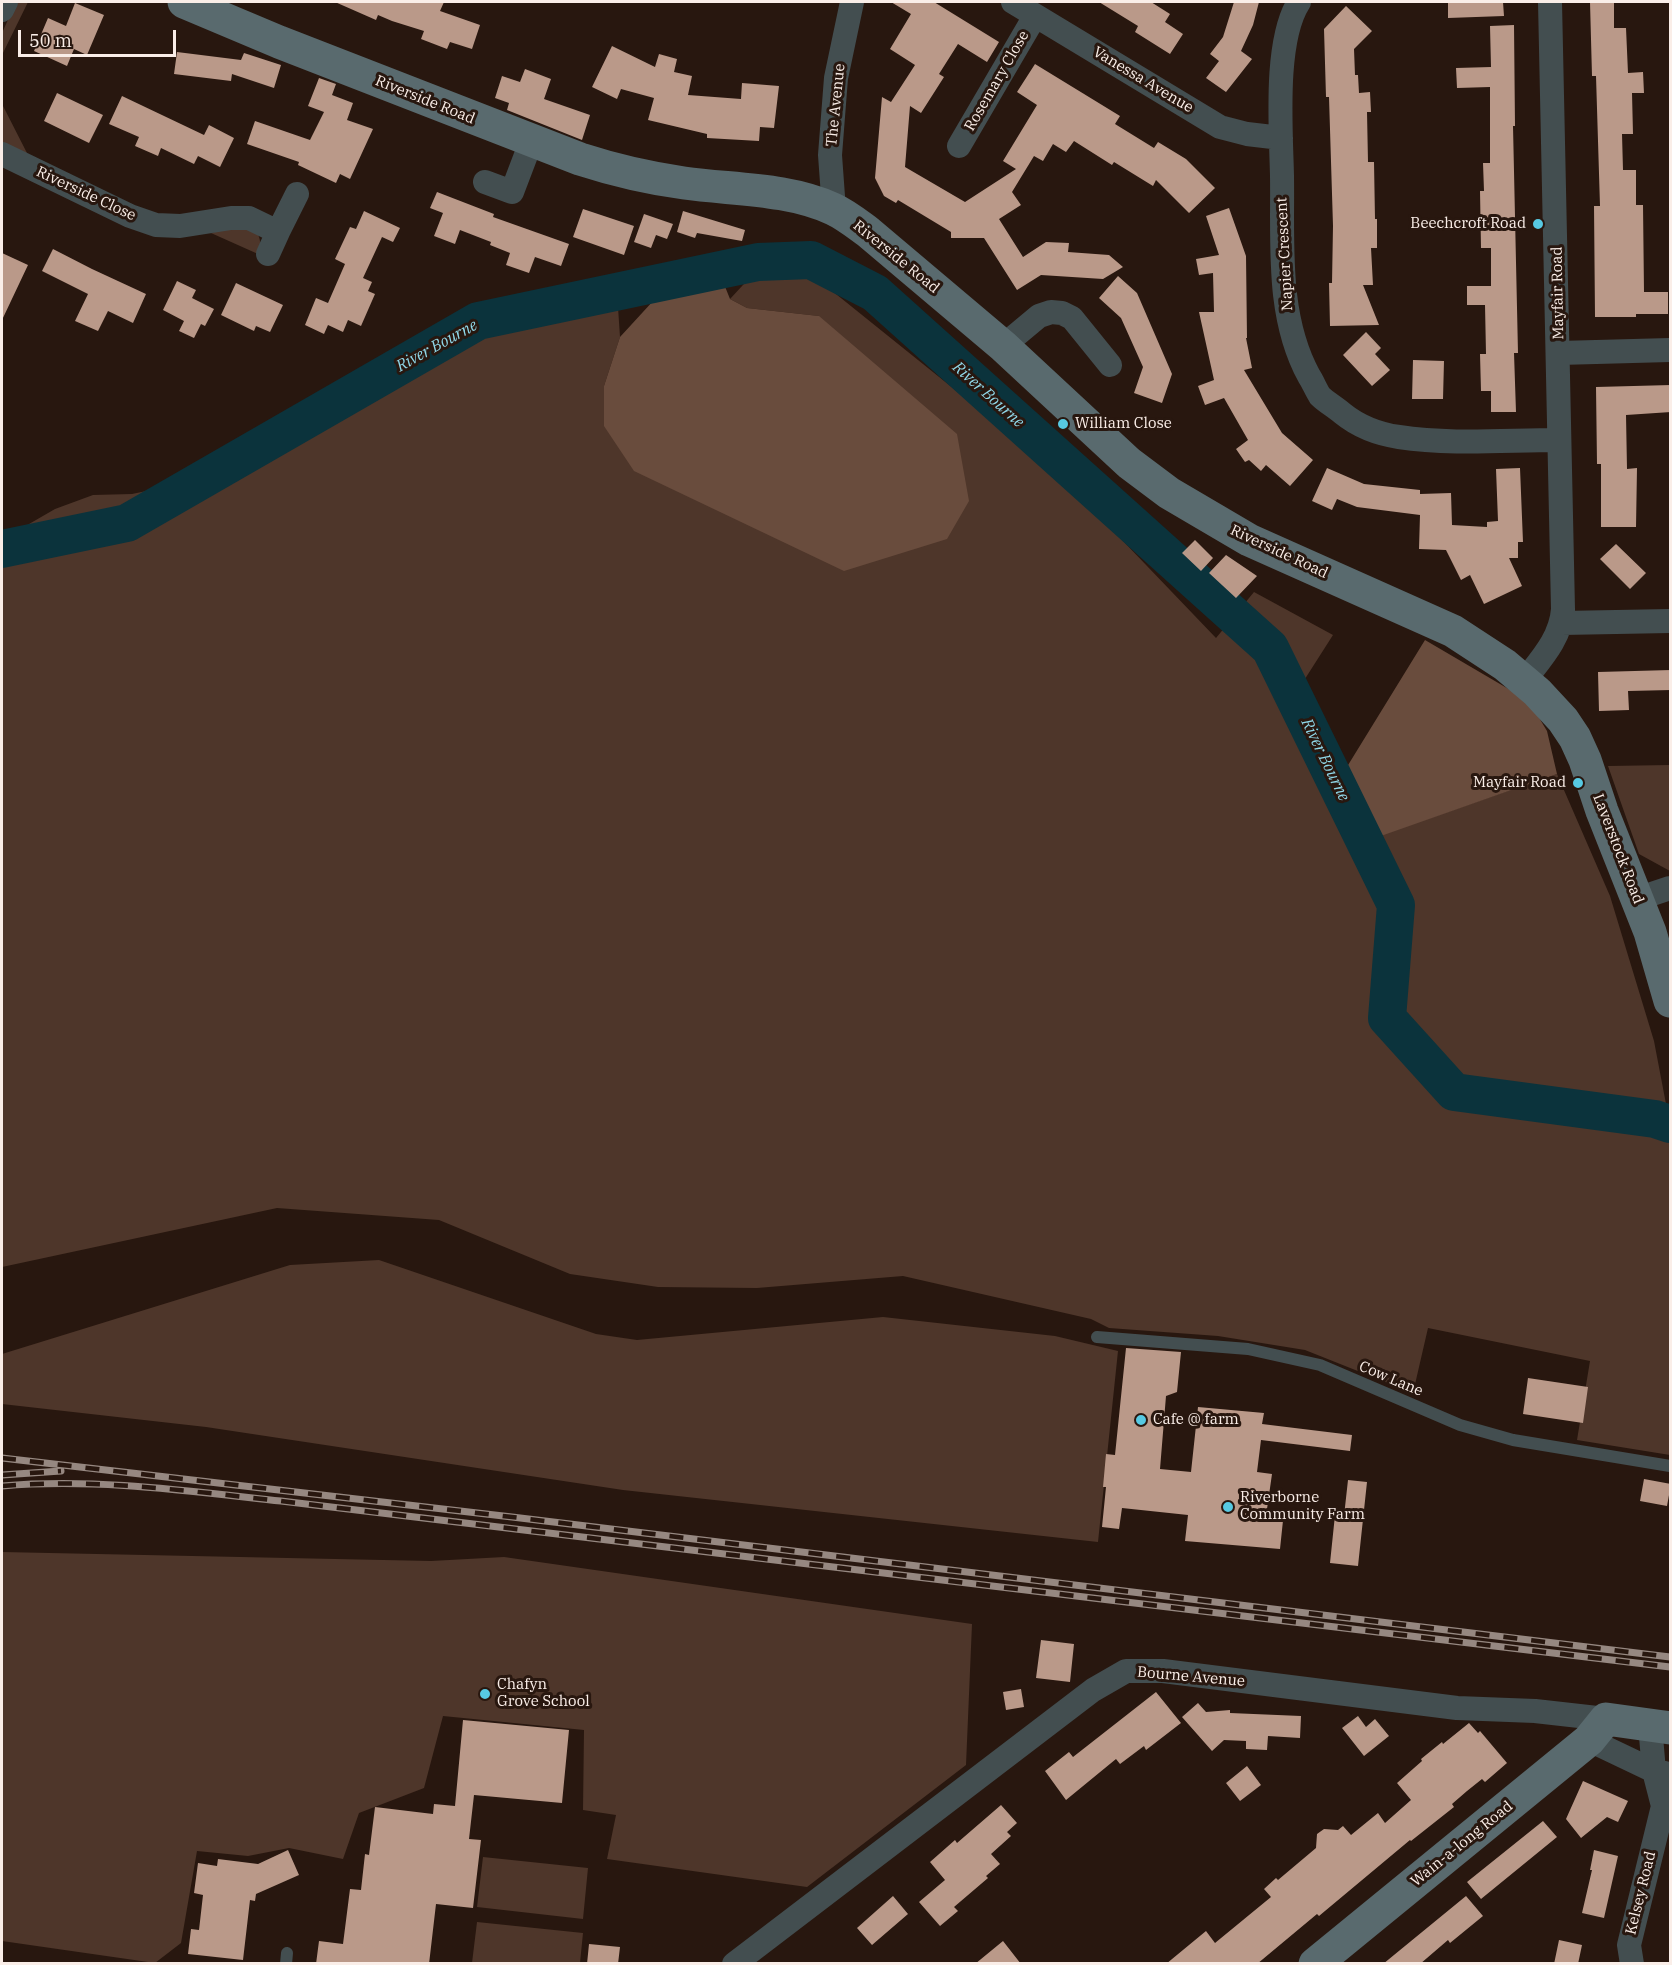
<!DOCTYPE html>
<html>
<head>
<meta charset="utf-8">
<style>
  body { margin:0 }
  #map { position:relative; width:1672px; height:1965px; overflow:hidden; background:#28170f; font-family:"IBM Plex Serif",serif }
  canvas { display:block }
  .frame { position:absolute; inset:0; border:3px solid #faeee8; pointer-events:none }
  .scale { position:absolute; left:18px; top:30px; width:158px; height:27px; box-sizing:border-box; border:3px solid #faeee8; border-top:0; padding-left:8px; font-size:18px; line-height:21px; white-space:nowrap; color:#faeee8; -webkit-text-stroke:4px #28170f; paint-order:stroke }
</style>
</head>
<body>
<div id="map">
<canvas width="1672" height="1965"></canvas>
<div class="frame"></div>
<div class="scale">50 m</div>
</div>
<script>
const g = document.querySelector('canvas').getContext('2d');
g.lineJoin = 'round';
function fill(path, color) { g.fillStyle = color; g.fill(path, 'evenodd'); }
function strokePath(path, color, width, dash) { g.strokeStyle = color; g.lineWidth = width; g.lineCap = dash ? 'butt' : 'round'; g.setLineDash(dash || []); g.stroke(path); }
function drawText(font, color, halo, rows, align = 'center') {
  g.font = font + ' "IBM Plex Serif",serif'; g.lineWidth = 6; g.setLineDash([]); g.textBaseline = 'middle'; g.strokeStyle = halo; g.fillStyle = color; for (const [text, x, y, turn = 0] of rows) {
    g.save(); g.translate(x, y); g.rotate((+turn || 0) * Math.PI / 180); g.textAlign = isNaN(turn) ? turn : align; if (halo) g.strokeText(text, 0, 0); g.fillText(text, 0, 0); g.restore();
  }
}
fill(new Path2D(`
  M16,2H28L2,55V33Z
  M2,104L28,155L2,145Z
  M235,226L257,232C261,240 261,246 258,254L211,233Z
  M755,272L797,275L826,286L1056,471L1216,638L1254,592L1333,635L1303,682L1378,836L1557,774L1610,896L1654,1041L1670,1125V1455L1577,1440L1590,1361L1428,1328L1413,1393L1305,1350L1218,1336L1109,1328L1091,1319L903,1276L757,1288L658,1287L570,1274L439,1220L277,1208L2,1267V538L10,535L55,509L93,495L132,494L175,485L182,507L440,360L484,338L618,307L620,337L604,386L819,316L747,308L730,299Z
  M1670,765V871L1639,854L1608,766Z
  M379,1260L596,1334L637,1340L883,1317L1055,1336L1118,1351L1098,1542L623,1490L206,1427L2,1404V1354L290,1265Z
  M2,1552L431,1561L504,1557L972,1624L966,1765L807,1887L607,1859L616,1815L583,1810L584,1730L443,1716L424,1788L359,1813L343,1859L289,1848L248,1856L197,1851L181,1943L155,1963L2,1941Z
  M483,1857L588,1868L583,1919L477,1907Z
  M477,1922L583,1933L580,1963H472Z`), '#4e362a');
fill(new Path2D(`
  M722,279L730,299L747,308L819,316L957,434L969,501L947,539L844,571L634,471L604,426V386L620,337L654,300Z
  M1425,640L1529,701L1547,731L1557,774L1378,837L1345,770Z`), '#694c3d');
strokePath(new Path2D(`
  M2,549L127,523L478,321L758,262L811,260L875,293L1270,648L1396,905L1387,1018L1454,1092L1655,1119L1670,1124`), '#0b333c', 38);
fill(new Path2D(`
  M335,2H444L440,11L480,25L472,49L450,42L447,49L421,39L424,31L392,21L378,15L376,20Z
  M891,2H934L999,42L987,62L958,44L939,74L944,77L921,113L910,106L905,167L965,202L1016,169L1003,161L1037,105L1017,92L1035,64L1120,116L1115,124L1154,148L1158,142L1186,159L1215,188L1189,213L1156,180L1153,186L1114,162L1112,165L1074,141L1066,152L1053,144L1043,161L1034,156L1012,192L1021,205L999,219L1023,257L1046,242L1069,243L1068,252L1109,255L1123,267L1103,279L1041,275L1017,290L984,238H951V232L898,200L896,203L884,196L875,178L882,97L891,102L915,65L890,49L911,14Z
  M1099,2H1151L1170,14L1165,22L1183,34L1170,54L1135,32L1138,26Z
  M1234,2H1259L1253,25L1241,51L1252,59L1226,92L1206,78L1219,61L1210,54L1223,37Z
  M1448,2H1503L1504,16L1448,18Z
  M1590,2H1614V28H1626L1628,73L1643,72L1644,93H1632L1633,134H1622L1623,170H1636V205H1643L1644,292H1668V314H1636V317H1595L1594,206H1600L1596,76H1592Z
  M75,3L104,15L87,55L74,49L67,66L34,51L48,18L66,26Z
  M1346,6L1372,31L1354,49L1355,75H1358L1359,93L1370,92L1371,112H1367L1368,162H1374L1375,219H1377V248H1371L1373,285H1363L1379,325L1330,326L1329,283H1332L1333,226L1329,97H1326L1324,29Z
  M1514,25L1515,126H1513L1518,353H1514L1516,412H1491V391H1481L1480,354H1486L1485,305H1467V286H1491V248H1481L1480,191H1484L1483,163H1490V87L1457,88L1456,68L1491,67L1490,26Z
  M612,46L655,67L659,54L677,59L674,72L692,76L688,95L741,99L742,83L779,86L774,128L760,127L759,141L707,138V134L648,120L654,98L621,89L617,99L592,87Z
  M177,52L241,60L244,53L281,65L274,88L232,74L231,81L174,74Z
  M525,69L551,79L544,99L590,115L582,140L507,110L509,103L495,98L502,76L520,82Z
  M319,78L336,84L332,95L353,103L347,120L373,129L350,179L340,174L336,183L298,165L299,162L247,144L255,121L310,140L324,112L308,106Z
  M57,93L103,115L89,143L44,121Z
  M122,96L204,135L209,125L234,138L220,167L198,156L194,164L161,148L158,156L135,146L139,137L109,124Z
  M437,192L494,214L493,217L569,244L561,266L535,257L529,273L506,265L510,253L490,245L491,242L460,230L455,244L434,236L443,213L430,208Z
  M1229,208L1246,256L1247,338H1246L1252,368L1244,370L1282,433L1313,460L1290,486L1266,465L1261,471L1249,460L1245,462L1236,449L1248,440L1224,398L1205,405L1198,386L1214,380L1199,312H1214L1213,273L1199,275L1196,259L1219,255L1206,216Z
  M583,209L634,226L624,255L573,237Z
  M364,211L400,228L393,242L382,237L363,278L372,282L368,291L375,294L361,326L348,320L343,332L328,325L324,334L305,325L316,298L328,303L345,264L335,259L350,227L356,229Z
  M683,211L745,230L742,241L697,233L695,238L677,232Z
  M644,214L673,224L667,239L656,235L651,248L634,242Z
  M53,249L92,269L146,294L133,323L108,311L98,331L75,321L88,294L42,271Z
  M2,253L28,265L2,320Z
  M1118,276L1137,293L1172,374L1162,403L1134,393L1143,367L1121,318L1099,298Z
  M177,281L196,290L192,298L214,309L205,326L201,324L194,338L179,331L184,321L163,310Z
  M236,283L283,305L270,332L256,326L254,331L221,315Z
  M1366,332L1381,348L1375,354L1390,370L1372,386L1343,355Z
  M1413,360L1444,361L1443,399H1412Z
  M1671,385V412L1626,415L1627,469L1637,468L1636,527H1601V464H1597L1596,387Z
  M1327,468L1364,484L1420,490V494L1451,493L1452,525L1487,527V522L1498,521L1496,469L1520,468L1523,542H1518V558H1509L1522,586L1484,604L1470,575L1461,580L1446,550L1419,549L1420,515L1357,507L1337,499L1332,510L1312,501Z
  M1195,540L1213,558L1201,571L1182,553Z
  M1616,544L1646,573L1630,589L1600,559Z
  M1226,555L1257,576L1236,598L1209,573Z
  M1671,670V690L1628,691L1629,710L1599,711L1598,672Z
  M1126,1348L1181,1352L1177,1392L1166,1396L1160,1469L1191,1472L1198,1407L1264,1413L1262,1424L1352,1435L1350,1451L1261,1440L1257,1472L1272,1474L1267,1509L1284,1511L1280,1549L1185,1541L1188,1515L1122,1508L1119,1529L1102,1527L1106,1487H1103L1106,1454L1115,1455Z
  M1528,1378L1588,1387L1583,1423L1523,1414Z
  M1644,1479L1671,1484L1667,1506L1640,1501Z
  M1348,1480L1367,1482L1358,1566L1330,1563L1335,1515L1344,1516Z
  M1041,1640L1074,1644L1070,1682L1036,1678Z
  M1021,1689L1024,1707L1006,1710L1003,1692Z
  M1156,1692L1181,1723L1146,1750L1144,1746L1120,1764L1116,1759L1066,1800L1045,1771L1069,1752L1073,1757Z
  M1198,1703L1206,1712L1230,1710V1713L1301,1716L1300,1738L1268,1736L1267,1750L1246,1749V1741L1224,1740L1212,1751L1182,1717Z
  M1358,1716L1366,1727L1375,1719L1389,1736L1364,1756L1342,1728Z
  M463,1720L569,1730L562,1803L474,1795L469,1839L481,1840L473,1908L436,1904L429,1964H316L319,1941L343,1944L350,1889L361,1890L365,1854L369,1855L375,1807L433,1814L434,1804L455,1806Z
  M1469,1723L1478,1733L1480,1731L1507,1763L1485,1782L1482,1779L1467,1791L1452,1804L1454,1807L1411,1841L1410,1840L1319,1916L1317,1914L1257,1964H1166L1206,1931L1215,1943L1271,1897L1264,1889L1276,1878L1278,1880L1316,1848L1317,1834L1324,1829L1338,1830L1343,1826L1351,1835L1378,1813L1385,1823L1411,1800L1397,1783L1422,1761L1421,1759L1442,1742L1443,1744Z
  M1247,1766L1261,1785L1240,1801L1226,1783Z
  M1583,1781L1628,1801L1618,1822L1607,1817L1581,1838L1566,1819Z
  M1001,1805L1017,1823L1007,1832L1011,1836L991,1854L1000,1864L986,1876L988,1878L954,1907L958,1911L940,1926L919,1902L945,1880L930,1862L955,1840L957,1843Z
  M1543,1821L1557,1837L1481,1899L1467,1882Z
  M288,1850L299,1875L256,1894L255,1901L250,1900L243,1960L188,1954L191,1929L199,1930L203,1895L194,1893L198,1863L217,1866L218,1859L258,1864Z
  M1594,1850L1618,1856L1604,1918L1582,1913L1592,1870H1590Z
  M893,1896L908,1914L872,1945L857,1928Z
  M1466,1896L1483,1916L1450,1943L1448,1940L1420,1964H1383Z
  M1559,1940L1582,1945L1578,1964H1554Z
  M1003,1941L1021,1964H975Z
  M589,1944L620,1947L618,1964H587Z`), '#ba9989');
strokePath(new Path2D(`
  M1097,1337L1248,1349L1320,1365L1460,1425L1513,1440L1670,1466
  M286,1964L287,1953`), '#434e50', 12);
strokePath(new Path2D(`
  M1013,2L1220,127L1247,134L1281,138
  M1299,2C1274,41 1281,129 1282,176C1283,242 1276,316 1309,376C1313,382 1316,390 1320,396C1326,402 1335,407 1342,413C1358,426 1378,434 1399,437C1451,445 1506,440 1558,440
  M2,10L6,2
  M959,146L1035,16
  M2,154L130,216L156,225L180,226L231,218H249L278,232L297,194
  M485,182L512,192L531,142
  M834,210L830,155L836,78L852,2
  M268,254L278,232
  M1003,346L1039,316L1051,312L1062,313L1072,318L1110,365
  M1559,353L1670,350
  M1562,623L1670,621
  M1524,681C1541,659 1561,638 1563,609L1550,2
  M1637,899L1670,888
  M1589,1740L1654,1771L1665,1773
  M734,1964L1093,1690L1126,1671H1163L1457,1708L1535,1711L1606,1719
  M1632,1964L1629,1945L1663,1806L1654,1771L1650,1725`), '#434e50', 24);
strokePath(new Path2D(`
  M184,2L279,42L580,159C614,170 648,178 684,183C733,190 787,188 833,209C846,215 857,224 868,232L1003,346L1129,463L1169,493L1249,540L1453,631L1505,665L1537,692L1563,720L1575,738L1585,760L1602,811L1650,932L1670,1001
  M1315,1964L1589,1740L1606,1719L1670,1728`), '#596a6e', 33);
const rail = new Path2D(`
  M2,1458L512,1517L1670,1657
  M2,1475L61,1471
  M2,1486C95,1478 188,1491 281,1501L1670,1667`);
strokePath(rail, '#968881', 7);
strokePath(rail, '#28170f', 4.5, [14]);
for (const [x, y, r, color] of [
  [1538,224,6,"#57c9e2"],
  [1063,424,6,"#57c9e2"],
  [1578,783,6,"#57c9e2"],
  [1141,1420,6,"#57c9e2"],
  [1228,1507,6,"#57c9e2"],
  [485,1694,6,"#57c9e2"]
]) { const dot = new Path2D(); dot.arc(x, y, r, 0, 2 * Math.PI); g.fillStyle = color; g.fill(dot); strokePath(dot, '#28170f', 2); }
drawText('15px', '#faeee8', '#28170f', [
  ["Vanessa Avenue",1143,80,31],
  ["Rosemary Close",997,81,-60],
  ["Riverside Road",425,100,22],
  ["The Avenue",836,105,-84],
  ["Riverside Close",86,194,25],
  ["Napier Crescent",1285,254,-93],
  ["Riverside Road",896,257,39],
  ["Mayfair Road",1558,293,-91],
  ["Riverside Road",1279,552,25],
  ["Laverstock Road",1618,849,69],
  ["Cow Lane",1391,1379,23],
  ["Bourne Avenue",1191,1677,5],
  ["Wain-a-long Road",1462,1844,-39],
  ["Kelsey Road",1641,1893,-76]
]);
drawText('15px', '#faeee8', '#28170f', [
  ["Beechcroft Road",1526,224,"right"],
  ["William Close",1075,424],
  ["Mayfair Road",1566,783,"right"],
  ["Cafe @ farm",1153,1420],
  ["Riverborne",1240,1498],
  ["Community Farm",1240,1515],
  ["Chafyn",497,1685],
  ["Grove School",497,1702]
], 'left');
drawText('italic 16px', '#90d8e9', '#28170f', [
  ["River Bourne",437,346,-29],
  ["River Bourne",988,395,42],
  ["River Bourne",1325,760,64]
]);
</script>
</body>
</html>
